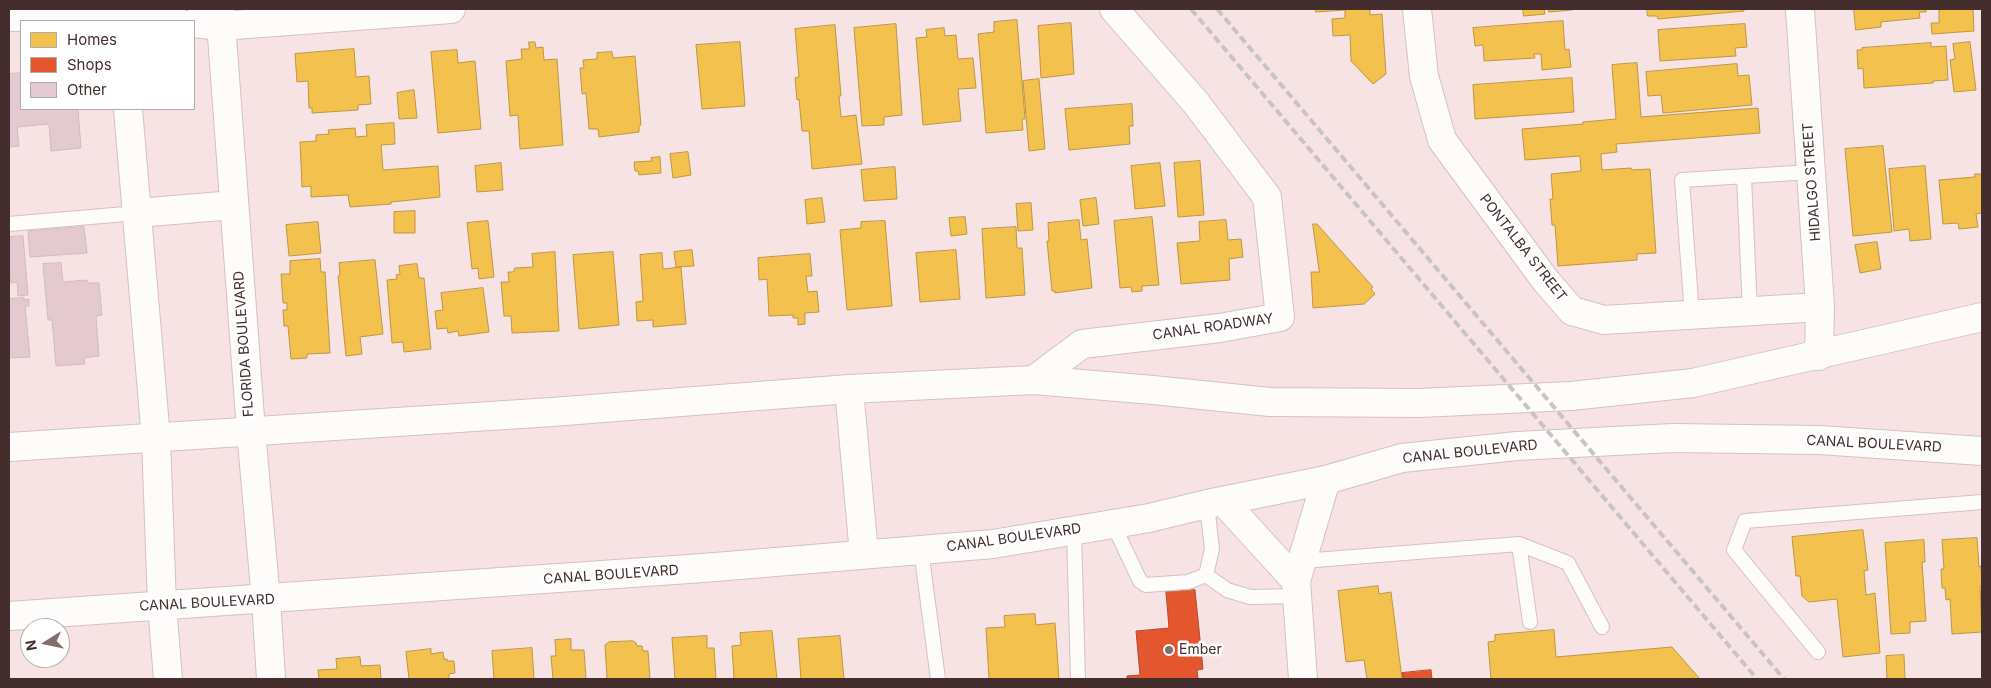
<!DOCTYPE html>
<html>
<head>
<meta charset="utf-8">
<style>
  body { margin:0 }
  #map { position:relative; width:1991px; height:688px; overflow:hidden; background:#f7e3e3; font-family:Inter,sans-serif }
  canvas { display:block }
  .frame { position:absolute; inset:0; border:10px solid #432d2d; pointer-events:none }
  .legend { position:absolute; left:20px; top:20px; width:175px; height:90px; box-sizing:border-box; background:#fff; border:1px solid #b4abab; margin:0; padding:6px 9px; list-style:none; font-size:15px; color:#432d2d }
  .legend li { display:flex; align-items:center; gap:10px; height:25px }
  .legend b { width:25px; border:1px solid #b4abab }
  .north { position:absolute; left:20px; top:618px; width:50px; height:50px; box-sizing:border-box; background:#fff; border:1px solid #b4abab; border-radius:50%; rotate:260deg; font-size:14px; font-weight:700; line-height:20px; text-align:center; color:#432d2d }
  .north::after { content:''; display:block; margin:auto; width:18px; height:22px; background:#826d6d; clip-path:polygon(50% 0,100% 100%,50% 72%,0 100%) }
</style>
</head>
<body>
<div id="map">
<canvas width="1991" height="688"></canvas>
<div class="frame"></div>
<ul class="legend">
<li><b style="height:14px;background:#f2c14e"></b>Homes</li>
<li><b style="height:14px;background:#e4572e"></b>Shops</li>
<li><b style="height:14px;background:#e4cad0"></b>Other</li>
</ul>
<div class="north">N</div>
</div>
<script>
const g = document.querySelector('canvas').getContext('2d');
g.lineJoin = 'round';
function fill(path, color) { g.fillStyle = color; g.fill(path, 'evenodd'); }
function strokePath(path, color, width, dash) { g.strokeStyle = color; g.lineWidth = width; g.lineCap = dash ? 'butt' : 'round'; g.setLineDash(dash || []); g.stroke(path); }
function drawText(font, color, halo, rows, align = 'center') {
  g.font = font + ' Inter,sans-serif'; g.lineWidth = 5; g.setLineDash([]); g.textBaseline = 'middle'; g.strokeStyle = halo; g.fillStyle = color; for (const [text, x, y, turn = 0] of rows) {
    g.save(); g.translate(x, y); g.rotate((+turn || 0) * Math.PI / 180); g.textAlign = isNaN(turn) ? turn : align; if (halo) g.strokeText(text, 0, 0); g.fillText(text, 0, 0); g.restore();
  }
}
const homes = new Path2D(`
  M1316,9H1370V15L1382,14L1386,74L1373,84L1351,61L1350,35L1333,36L1332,19L1345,18V10L1316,12Z
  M1523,9H1544L1545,14L1524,16Z
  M1549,9H1572V10L1549,12Z
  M1647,9H1744V11L1658,19L1657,16H1648Z
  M1854,9H1926V12H1919L1920,18L1881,22V27L1856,30Z
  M1973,9L1974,31L1932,34L1931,23H1939V10Z
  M1017,20L1025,119H1022L1023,130L986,133L978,34L994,32V22Z
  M1563,21L1565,50L1569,49L1571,67L1542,70L1541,54H1534L1535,58L1484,61L1483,45L1475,46L1473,28Z
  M1071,23L1074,74L1041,78L1038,26Z
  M896,24L902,115L884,117V125L862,126L854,28Z
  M1745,24L1747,47L1735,48L1736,56L1660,61L1658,30Z
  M835,25L841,96H839L841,117L856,115L862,164L812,169L809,131H802L799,99L797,100L795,78L799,77L795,29Z
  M944,28L945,36L956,35L958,59L973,58L976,88L958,89L961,121L923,125L916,38L927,37L926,30Z
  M529,42H535L536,48L543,47L544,60L557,59L563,145L520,149L518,115L510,116L506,61L522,59L521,49H529Z
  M740,42L745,106L702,109L696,45Z
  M1970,42L1976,90L1954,92L1950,60L1955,59L1953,44Z
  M1931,43V47L1946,46L1948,80L1933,81V83L1864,88L1863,68L1858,69L1857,50H1862V48Z
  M354,49L356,77L369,76L371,104L358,105V110L312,113V108H309L308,81L297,82L295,54Z
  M457,50L458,63L475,61L481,129L438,133L431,52Z
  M612,52L613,58L635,56L641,125L639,126V132L599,137L598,129H589L586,93L582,94L580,68H584L583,60L597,59V53Z
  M1637,63L1641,117L1758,108L1760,133L1616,144L1617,152L1601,154L1602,170L1631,168L1632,170L1650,169L1656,253L1637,254V260L1558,266L1555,225H1552L1550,199H1553L1551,174L1581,171L1580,156L1525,160L1522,129L1583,124V122L1616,119L1612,65Z
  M1737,64L1738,76L1749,75L1752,105L1663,113L1661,95L1648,96L1646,72Z
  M1572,78L1574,112L1475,119L1473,85Z
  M1039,79L1045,149L1029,151L1023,81Z
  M414,90L417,118L399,119L397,93Z
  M1132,104L1133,126H1129L1130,144L1069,150L1065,109Z
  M394,123L395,144L381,145L383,170L438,166L440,197L391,202V204L350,207L348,195L311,197V186L302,187L300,142L316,141V135L329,134L328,130L355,128L356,137L367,136L366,125Z
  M1883,146L1892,232L1853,236L1845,149Z
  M688,152L691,175L673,178L670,154Z
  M660,157L661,173L639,175L638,171H635L634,162L652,161L651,158Z
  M1200,161L1204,215L1178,217L1174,163Z
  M501,163L503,190L477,192L475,166Z
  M1160,163L1165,206L1135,209L1131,166Z
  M1925,166L1931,239L1910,241L1909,229L1894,231L1889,169Z
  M895,167L897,199L864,201L861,170Z
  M1975,174H1982V213L1976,214L1978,227L1959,229L1958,223L1943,224L1939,180L1975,177Z
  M822,198L825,222L807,224L805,200Z
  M1096,198L1099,224L1083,226L1080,200Z
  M1031,203L1033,230L1018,231L1016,204Z
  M415,211V233H394V212Z
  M965,217L967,234L951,236L949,218Z
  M1152,217L1159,285L1142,286V291L1132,292L1131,287L1120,288L1114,221Z
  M1079,220L1081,240L1087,239L1092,288L1055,293V291H1052L1047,241H1049L1048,223Z
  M1226,220L1228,240L1241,239L1243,257L1229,259L1230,280L1181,284L1177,243L1200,241L1199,222Z
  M488,221L494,277L479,279L478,268L472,269L467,223Z
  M885,221L892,306L847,310L840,230L861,228V222Z
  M318,222L321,253L289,256L286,225Z
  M1313,224H1317L1373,287L1371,289L1375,294L1364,304L1313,308L1311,272H1319Z
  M1016,227L1017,248H1022L1025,295L986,298L982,229Z
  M1877,242L1881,269L1860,273L1855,245Z
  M692,250L694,266L676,267L674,252Z
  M956,250L960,299L920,302L916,253Z
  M555,252L559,331L512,333L511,316H504L501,282H509L508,272H513L515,268L533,267L532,254Z
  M613,252L619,325L579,329L573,255Z
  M662,253L663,269L681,267L686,324L653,327V320L637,321L636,302L643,301L640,255Z
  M810,254L812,276H806L808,292L817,291L819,312L805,313V324L798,325V318H793V315L769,316L767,279L759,280L758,258Z
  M320,259L321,272H325L330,353L307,354V358L291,359L288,326H284L283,310H287V303H283L281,274H290V261Z
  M375,260L383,334L360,337L362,354L346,356L338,276L340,275L339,263Z
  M417,264L419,278H424L431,349L404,352L403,342L392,343L387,280L397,279L396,275L400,274L399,266Z
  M483,288L489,332L459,336L458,331L448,333L447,328L437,329L435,311L443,310L441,293Z
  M1863,530L1868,570L1864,571L1866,595L1875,593L1880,653L1843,657L1837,599L1809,602L1802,596L1800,576H1796L1792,537Z
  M1977,538L1979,567L1981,566L1982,586H1980L1982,632L1952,634L1950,599L1946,600L1945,588H1942L1941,569H1944L1942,540Z
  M1924,540L1925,562H1922L1926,621L1910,622V633L1891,634L1885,543Z
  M1378,586L1379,594L1391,592L1402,679H1367L1364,660L1346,662L1338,591Z
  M1035,614L1036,625L1055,623L1059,679H989L986,628L1005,627L1004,616Z
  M1554,630L1556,657L1672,647L1700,679H1491L1488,642L1495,641V635Z
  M772,631L777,679H734L732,646L741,645L740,633Z
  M707,636V648H714L716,679H675L672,638Z
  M840,636L844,679H801L798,639Z
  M571,639V650H584L586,679H553L551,656H556L555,640Z
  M633,641L636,643L637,646H642L643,651H648L650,679H607L605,645L609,642Z
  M532,648L534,679H494L492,651Z
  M431,649V654L443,652L444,659H447V661H454L455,673L449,674V679H409L406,652Z
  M1904,655L1905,679H1887L1886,656Z
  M360,657L361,666L380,665L381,679H319L318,670L337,669L336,659Z`);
fill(homes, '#f2c14e');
strokePath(homes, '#be9544', 1);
const shops = new Path2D(`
  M1195,590L1203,669L1197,670L1198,679H1127V676L1140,675L1136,631L1169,628L1166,592Z
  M1431,670L1432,679H1403L1402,673Z`);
fill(shops, '#e4572e');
strokePath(shops, '#b44a2e', 1);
const building = new Path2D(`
  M21,73V109H78L81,148L51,151L49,124L17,127L19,146L9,147V74Z
  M84,227L87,253L30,257L28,231Z
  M23,236L28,295L18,296L17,282L11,283L9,268V237Z
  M61,263L63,282L87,280L88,283H99L102,315L96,316L99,356L84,358L85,364L56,366L52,320H48L43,264Z
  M24,298V300L29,299V306H25L30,357L9,358V363V299Z`);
fill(building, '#e4cad0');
strokePath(building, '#cfbcbf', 1);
const service = new Path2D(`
  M1744,176L1750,312
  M9,224L137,213
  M1692,315L1682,180L1811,172
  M1113,524L1140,581L1146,585L1188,582L1206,575L1212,549L1207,504
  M1074,531L1078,679
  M1519,544L1568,563L1602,627
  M921,550L938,679
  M1302,561L1519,544L1530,622
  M1206,575L1227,590L1250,597L1297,596
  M1818,652L1734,550L1745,521L1982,502`);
const minor = new Path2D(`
  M1417,9L1424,76L1442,140L1546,281L1572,311L1604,320L1820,307
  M1800,9L1820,307L1819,356
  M9,17L120,16L176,21
  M194,23L221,26L451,9
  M1034,380L1082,344L1220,328L1280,317L1267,197L1196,103L1114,9
  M1223,501L1296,581
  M1303,679L1296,581L1326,480`);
const tertiary = new Path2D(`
  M120,9L121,21
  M220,9L251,431L266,600L271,679
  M128,109L156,439L162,605L168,679
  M137,213L234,205`);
const secondary = new Path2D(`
  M849,389L864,554
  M9,447L552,412L849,389L1034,380L1153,390L1270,402L1420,403L1571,396L1693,383L1982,317
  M9,616L703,568L993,544L1149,518L1207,504L1326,480L1402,458L1517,446L1673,438L1819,440L1982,451`);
strokePath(service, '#d5c1c2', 16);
strokePath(minor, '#d5c1c2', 30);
strokePath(tertiary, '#d5c1c2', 30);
strokePath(secondary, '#d5c1c2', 30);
strokePath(service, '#fefbfb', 14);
strokePath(minor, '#fefbfb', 28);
strokePath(tertiary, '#fefbfb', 28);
strokePath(secondary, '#fefbfb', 28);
strokePath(new Path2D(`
  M1191,9L1757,679
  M1217,9L1784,679`), '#c9c4c4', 4, [8, 4]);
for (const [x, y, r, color] of [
  [1169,650,5,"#826d6d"]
]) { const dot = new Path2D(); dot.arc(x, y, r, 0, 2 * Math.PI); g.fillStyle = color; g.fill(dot); strokePath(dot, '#fff', 2); }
drawText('14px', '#432d2d', '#fff', [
  ["HIDALGO STREET",1812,182,-94],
  ["PONTALBA STREET",1523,248,52],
  ["CANAL ROADWAY",1213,327,-8],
  ["FLORIDA BOULEVARD",244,344,-94],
  ["CANAL BOULEVARD",1874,444,3],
  ["CANAL BOULEVARD",1470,452,-6],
  ["CANAL BOULEVARD",1014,538,-8],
  ["CANAL BOULEVARD",611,575,-4],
  ["CANAL BOULEVARD",207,603,-3]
]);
drawText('14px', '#432d2d', '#fff', [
  ["Ember",1179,650]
], 'left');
</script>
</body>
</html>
